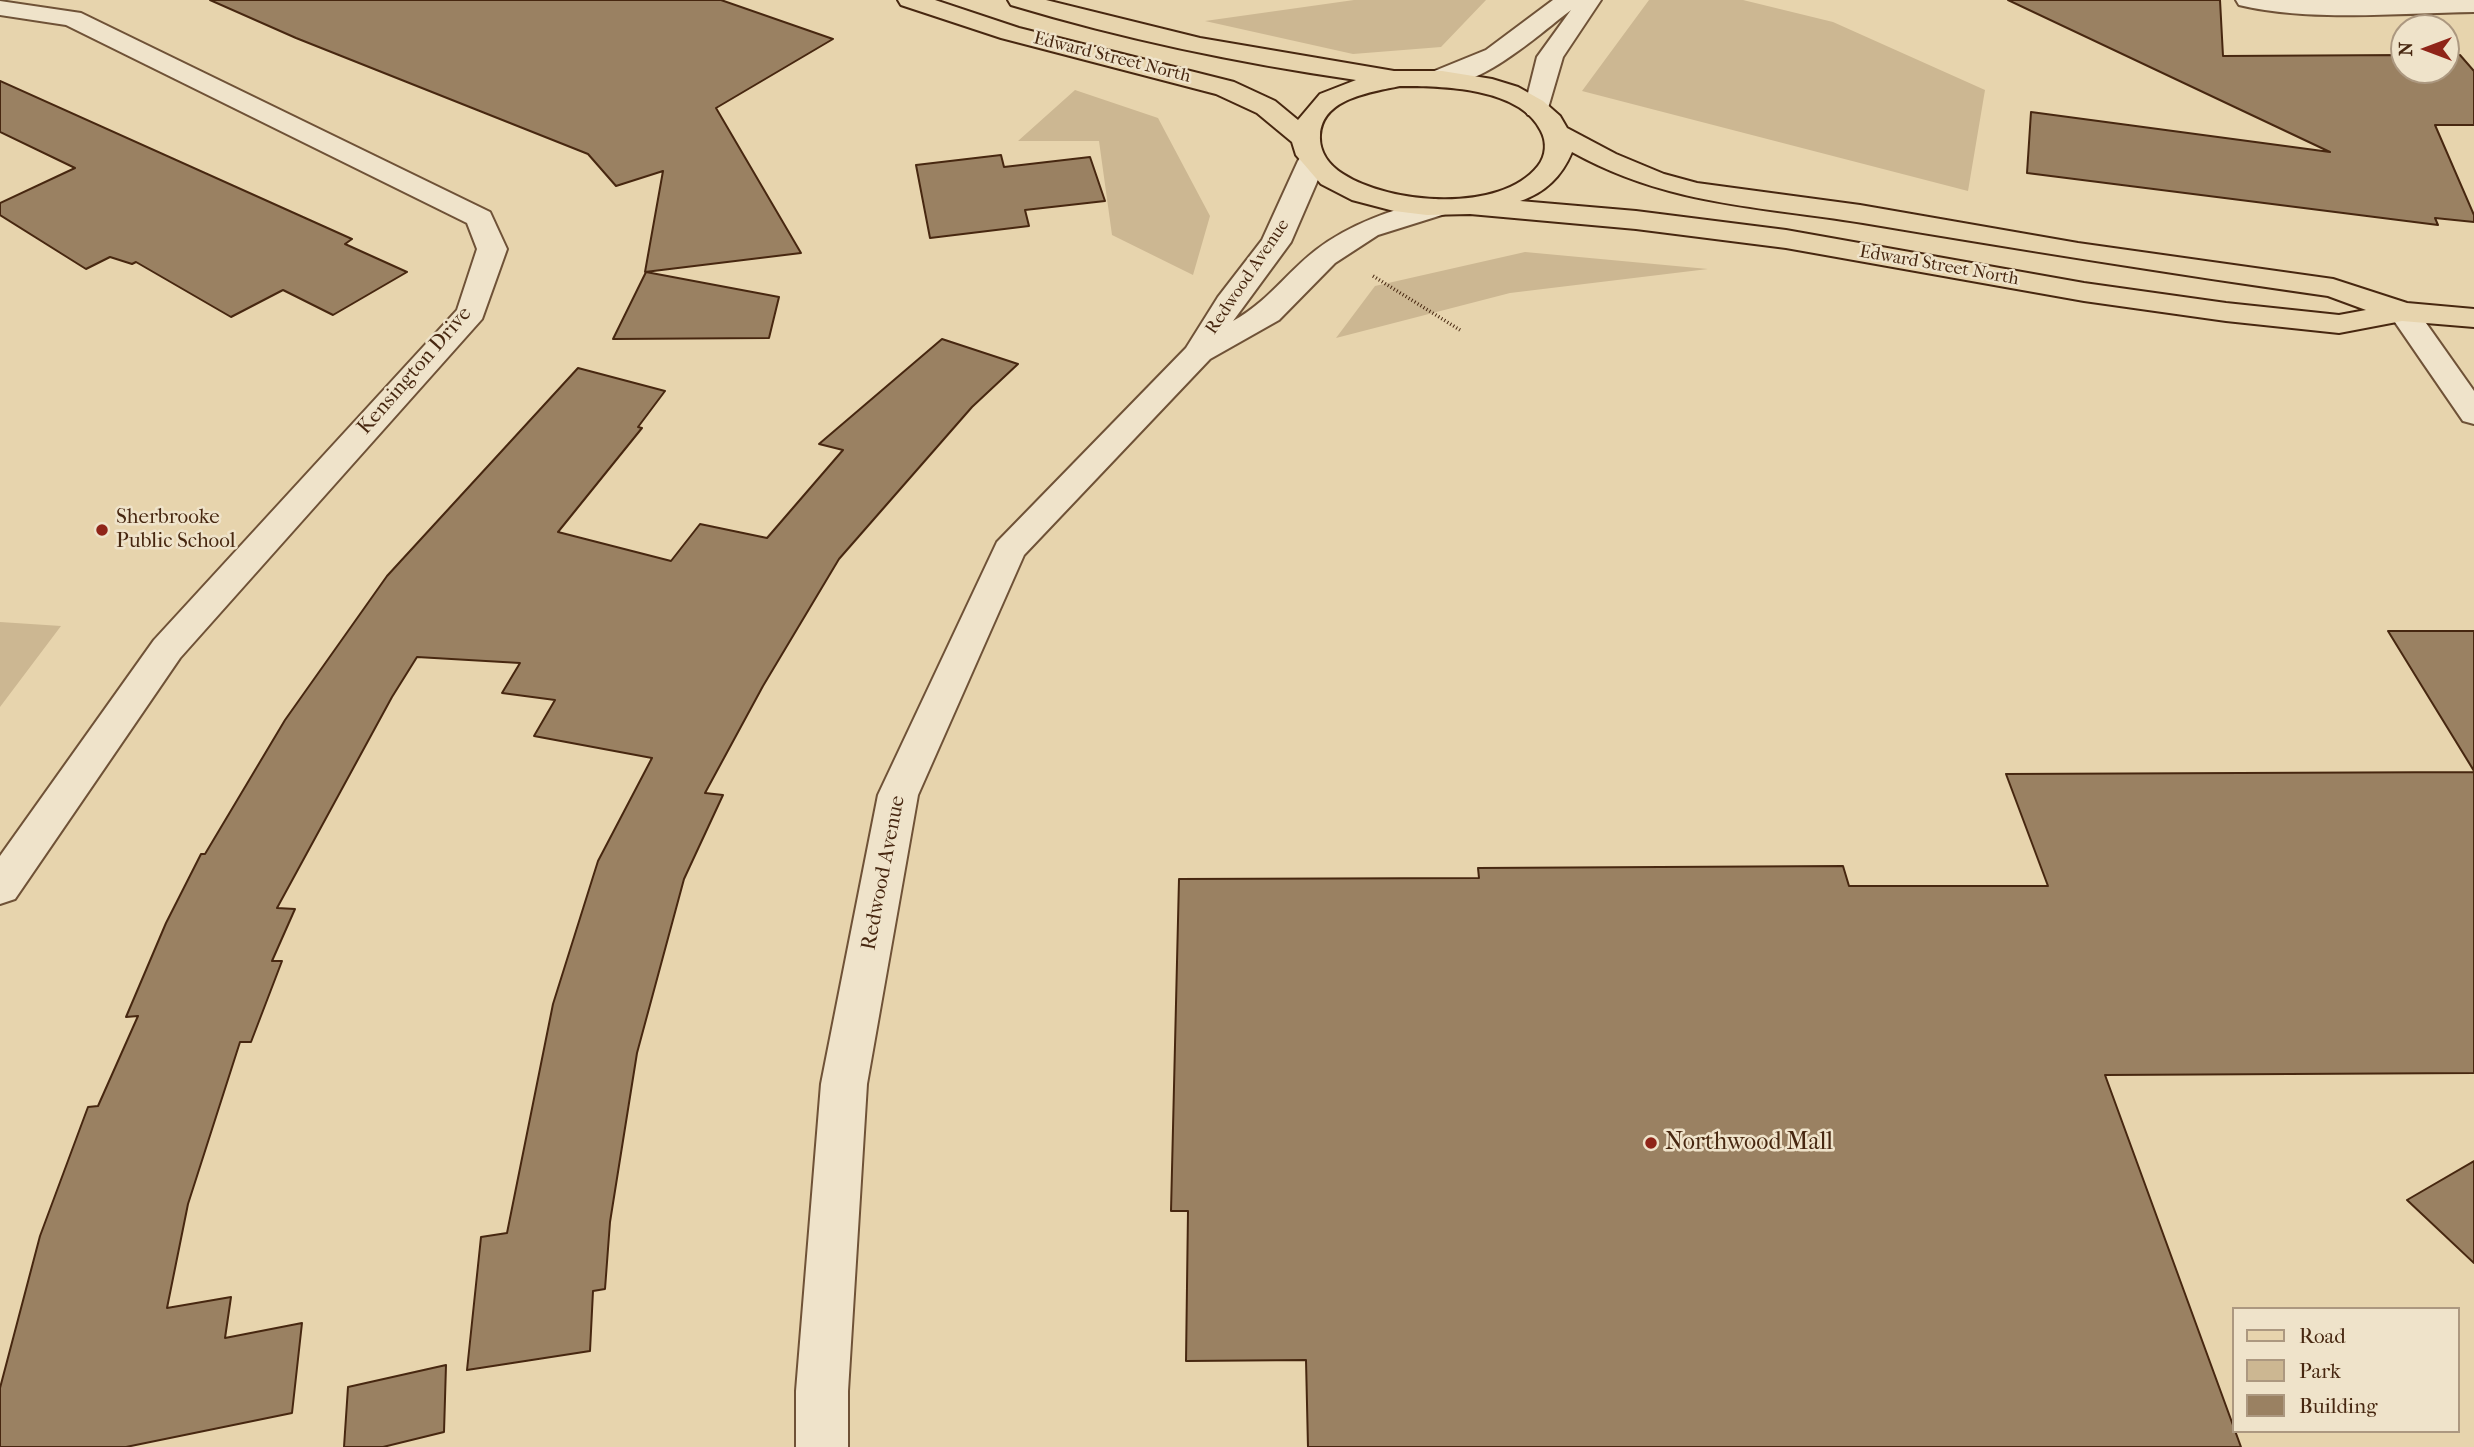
<!DOCTYPE html>
<html>
<head>
<meta charset="utf-8">
<style>
  body { margin:0 }
  #map { position:relative; width:2474px; height:1447px; overflow:hidden; background:#e7d4ad; font-family:"IM FELL French Canon",serif }
  canvas { display:block }
  .legend { position:absolute; left:2232px; top:1307px; width:228px; height:126px; box-sizing:border-box; background:#efe3ca; border:2px solid #ac9880; margin:0; padding:9px 12px; list-style:none; font-size:21px; color:#472710 }
  .legend li { display:flex; align-items:center; gap:14px; height:35px }
  .legend b { width:35px; border:2px solid #ac9880 }
  .north { position:absolute; left:2390px; top:14px; width:70px; height:70px; box-sizing:border-box; background:#efe3ca; border:2px solid #ac9880; border-radius:50%; rotate:270deg; font-size:19px; font-weight:700; line-height:28px; text-align:center; color:#472710 }
  .north::after { content:''; display:block; margin:auto; width:24px; height:32px; background:#8f2418; clip-path:polygon(50% 0,100% 100%,50% 72%,0 100%) }
</style>
</head>
<body>
<div id="map">
<canvas width="2474" height="1447"></canvas>
<ul class="legend">
<li><b style="height:9px;background:#e7d4ad"></b>Road</li>
<li><b style="height:19px;background:#ccb792"></b>Park</li>
<li><b style="height:19px;background:#9a8162"></b>Building</li>
</ul>
<div class="north">N</div>
</div>
<script>
const g = document.querySelector('canvas').getContext('2d');
g.lineJoin = 'round';
function fill(path, color) { g.fillStyle = color; g.fill(path, 'evenodd'); }
function strokePath(path, color, width, dash) { g.strokeStyle = color; g.lineWidth = width; g.lineCap = dash ? 'butt' : 'round'; g.setLineDash(dash || []); g.stroke(path); }
function drawText(font, color, halo, rows, align = 'center') {
  g.font = font + ' "IM FELL French Canon",serif'; g.lineWidth = 5; g.setLineDash([]); g.textBaseline = 'middle'; g.strokeStyle = halo; g.fillStyle = color; for (const [text, x, y, turn = 0] of rows) {
    g.save(); g.translate(x, y); g.rotate((+turn || 0) * Math.PI / 180); g.textAlign = isNaN(turn) ? turn : align; if (halo) g.strokeText(text, 0, 0); g.fillText(text, 0, 0); g.restore();
  }
}
fill(new Path2D(`
  M1354,0H1486L1441,47L1353,54L1205,21Z
  M1649,0H1743L1833,22L1985,90L1968,191L1582,91Z
  M1075,90L1158,118L1210,216L1193,275L1112,235L1099,141H1018Z
  M1525,252L1708,269L1510,293L1336,338L1375,286Z
  M0,622L61,626L0,707Z`), '#ccb792');
const building = new Path2D(`
  M210,0H721L833,39L716,108L801,253L645,272L663,171L616,186L588,154L296,38Z
  M2008,0H2220L2223,56L2404,55V70H2446V55H2460L2474,71V125H2435L2474,215V222L2435,218L2438,225L2027,173L2031,112L2330,152Z
  M0,81L352,239L345,244L407,272L333,315L283,290L231,317L136,262L132,264L110,257L86,269L0,215V203L75,168L0,132Z
  M1001,155L1004,167L1090,157L1105,201L1025,210L1029,226L930,238L916,165Z
  M646,272L779,297L769,338L613,339Z
  M942,339L1018,364L972,407L839,559L763,686L705,793L723,795L684,879L637,1053L610,1222L605,1289L593,1291L590,1351L467,1370L481,1237L507,1233L553,1004L564,969L598,861L652,758L534,736L555,700L502,693L520,663L417,657L392,697L277,908L295,909L272,961H282L251,1042H240L188,1204L167,1308L231,1297L225,1338L302,1323L292,1413L126,1447H0V1388L40,1236L88,1107L98,1106L138,1016L126,1017L166,923L201,854H205L285,720L387,576L578,368L665,391L638,427L642,428L558,532L671,561L700,524L767,538L843,450L819,444Z
  M2388,631H2474V771Z
  M2474,772V1073L2105,1075L2241,1447H1308L1306,1360L1186,1361L1188,1211H1171L1179,879L1479,878L1478,868L1843,866L1849,886H2048L2006,774Z
  M2474,1161V1263L2407,1200Z
  M446,1365L444,1432L383,1447H344L348,1387Z`);
fill(building, '#9a8162');
strokePath(building, '#472710', 2);
const minor = new Path2D(`
  M1553,0H1601L1563,57L1546,115H1528L1524,109L1537,57L1571,10C1539,34 1475,94 1432,84L1428,78L1432,72L1486,50Z
  M2236,0H2474V12C2402,13 2309,22 2239,5Z
  M0,1L81,13L490,212L507,249L482,319L180,658L15,899L0,904V856L154,640L457,310L477,249L467,223L66,25L0,15Z
  M1312,153L1322,155L1326,161L1291,242L1233,321C1269,301 1285,274 1316,250C1351,223 1392,210 1435,199L1445,202L1449,208L1445,214L1378,235L1335,263L1279,320L1210,359L1024,555L918,795L867,1084L848,1391V1447H796V1391L821,1084L878,795L997,542L1186,348L1218,297L1262,240L1298,161L1302,155Z
  M2403,303L2414,306L2474,391V424L2463,421L2388,312L2392,306Z`);
const major = new Path2D(`
  M898,0H935L1019,28L1234,82L1275,101L1298,120L1320,94L1356,80C1239,63 1124,39 1011,5L1008,0H1046L1200,38L1394,71H1442L1492,79L1518,87L1543,101L1560,116L1567,128L1616,154L1664,174L1697,183L1860,205L2078,243L2333,279L2407,303L2474,309V327L2402,321L2339,333L2226,321L2084,301L1786,248L1636,229L1470,214L1427,215L1394,211L1352,200L1321,184L1296,155L1292,142L1257,113L1216,94L1001,38L901,5ZM1400,86C1441,86 1520,87 1541,131C1547,142 1546,156 1538,166C1500,214 1389,204 1343,174C1329,165 1319,152 1320,135C1322,98 1372,92 1400,86ZM1572,152C1667,205 1758,206 1863,223C2018,249 2172,274 2328,296L2366,310L2339,315L2226,303L2084,283L1786,230L1636,211L1520,201C1545,193 1562,176 1572,152Z`);
strokePath(minor, '#6f5237', 4);
strokePath(major, '#472710', 4);
strokePath(new Path2D(`
  M1373,276L1460,330`), '#472710', 3.5, [1, 2.5]);
fill(minor, '#efe3ca');
fill(major, '#e7d4ad');
for (const [x, y, r, color] of [
  [102,530,7,"#8f2418"],
  [1651,1143,7,"#8f2418"]
]) { const dot = new Path2D(); dot.arc(x, y, r, 0, 2 * Math.PI); g.fillStyle = color; g.fill(dot); strokePath(dot, '#efe3ca', 2.5); }
drawText('18px', '#472710', '#efe3ca', [
  ["Edward Street North",1112,58,14],
  ["Edward Street North",1939,266,10],
  ["Redwood Avenue",1248,277,-56]
]);
drawText('21px', '#472710', '#efe3ca', [
  ["Kensington Drive",415,371,-49],
  ["Redwood Avenue",884,873,-79]
]);
drawText('21px', '#472710', '#efe3ca', [
  ["Sherbrooke",116,518],
  ["Public School",116,542]
], 'left');
drawText('24px', '#472710', '#efe3ca', [
  ["Northwood Mall",1665,1143]
], 'left');
</script>
</body>
</html>
